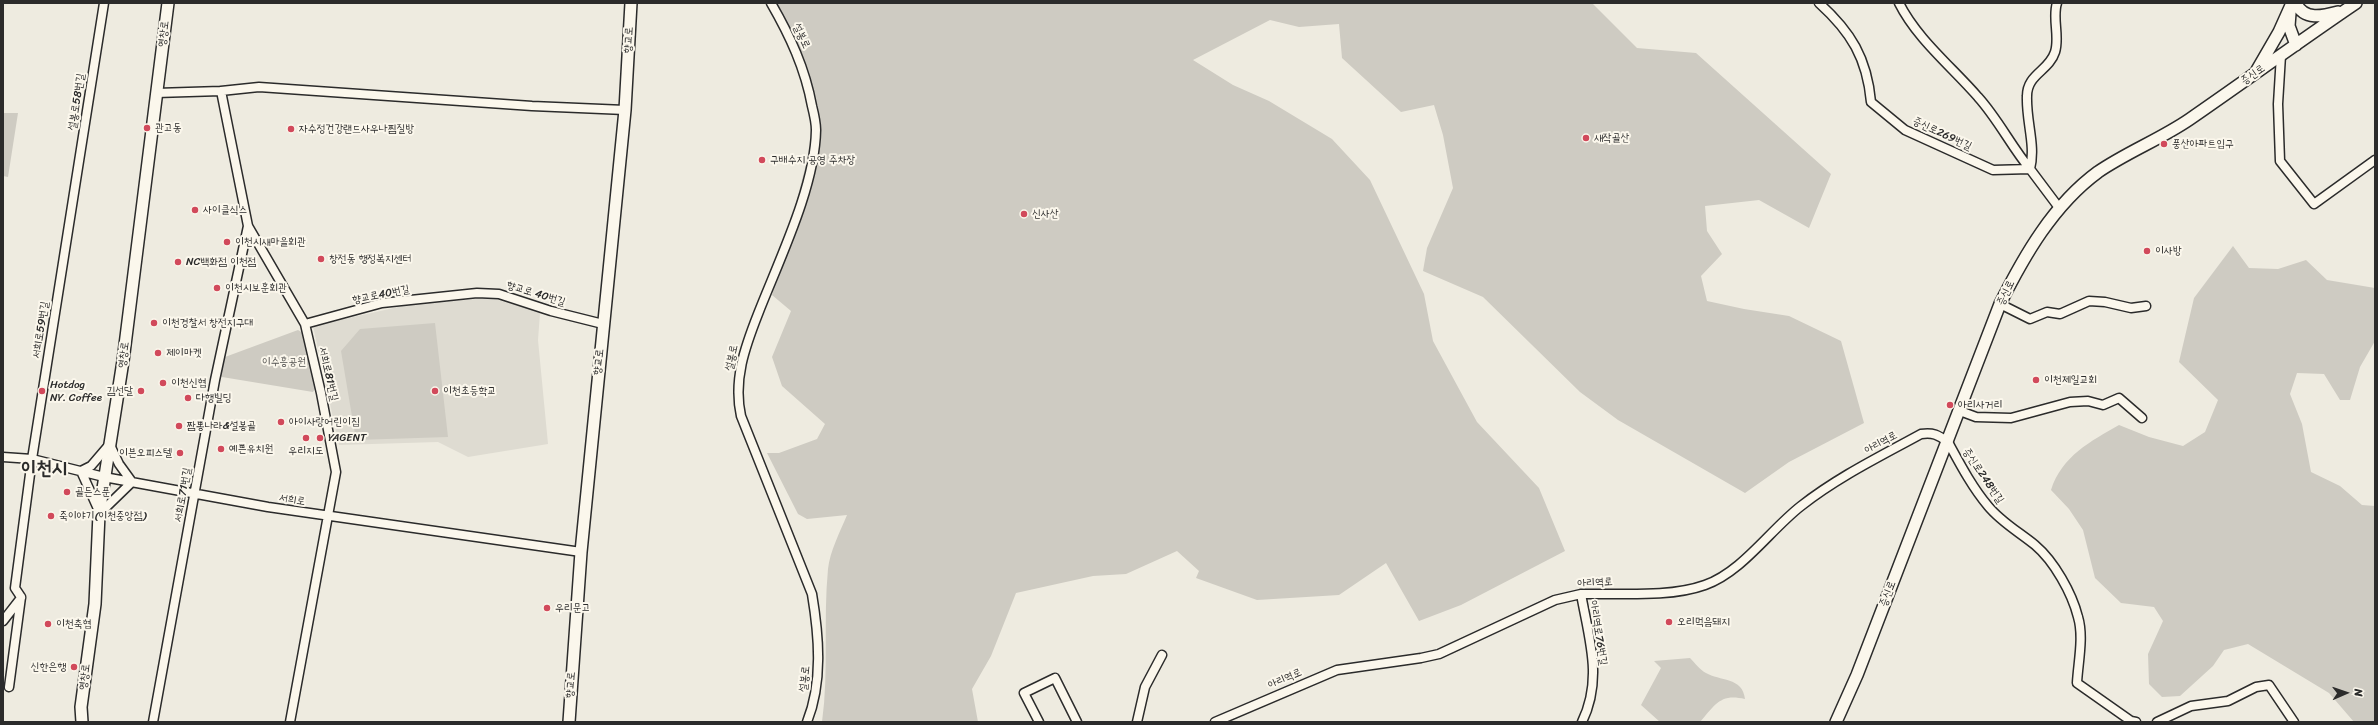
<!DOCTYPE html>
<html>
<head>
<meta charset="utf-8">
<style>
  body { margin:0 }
  #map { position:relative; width:2378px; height:725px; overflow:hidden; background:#eeebe0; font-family:Sriracha,sans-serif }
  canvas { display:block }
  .frame { position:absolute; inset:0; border:4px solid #2b2b2b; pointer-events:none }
  .north { position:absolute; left:2326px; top:673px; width:40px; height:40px; -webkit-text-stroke:3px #fbf7ec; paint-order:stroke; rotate:88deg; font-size:11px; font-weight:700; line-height:16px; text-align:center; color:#2b2b2b }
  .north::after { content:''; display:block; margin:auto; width:14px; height:18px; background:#2b2b2b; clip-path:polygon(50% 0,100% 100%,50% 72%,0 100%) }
</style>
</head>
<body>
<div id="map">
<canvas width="2378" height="725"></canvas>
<div class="frame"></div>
<div class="north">N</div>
</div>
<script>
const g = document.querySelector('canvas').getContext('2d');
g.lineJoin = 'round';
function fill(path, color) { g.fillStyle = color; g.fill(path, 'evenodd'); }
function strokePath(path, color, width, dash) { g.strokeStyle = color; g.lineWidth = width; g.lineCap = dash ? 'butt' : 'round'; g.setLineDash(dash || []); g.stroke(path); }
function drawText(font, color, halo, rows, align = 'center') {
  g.font = font + ' Sriracha,"Poor Story",sans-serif'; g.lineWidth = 4; g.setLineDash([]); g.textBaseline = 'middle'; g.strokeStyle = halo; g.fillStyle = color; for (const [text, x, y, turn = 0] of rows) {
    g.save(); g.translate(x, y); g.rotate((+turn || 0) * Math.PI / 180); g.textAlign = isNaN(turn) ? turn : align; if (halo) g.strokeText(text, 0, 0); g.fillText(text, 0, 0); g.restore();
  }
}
fill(new Path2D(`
  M496,297L540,313L538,340L548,444L468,457L438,442L339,445L313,326L407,305Z`), '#dedbd1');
fill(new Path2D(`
  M774,3H1592L1637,48L1696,53L1831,174L1809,228L1759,200L1705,206L1707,231L1722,254L1701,276L1707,301L1744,309L1789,316L1841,341L1864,423L1789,462L1745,493L1618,420L1580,392L1483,297L1423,271L1427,248L1453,188L1443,135L1434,105L1401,112L1342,58L1339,24L1299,27L1270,20L1193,60L1233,85L1269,101L1332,139L1370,180L1424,294L1433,341L1477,422L1539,488L1565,551L1461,605L1419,621L1386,563L1339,595L1257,600L1196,578L1199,571L1177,551L1126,574L1093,576L1016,593L991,656L972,689L978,722H822C829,671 823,620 828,569C830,551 840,532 847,515L807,519L798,514L767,453H779L817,439L825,424L782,386L772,357L791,311L772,295L809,153L815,111Z
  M3,113H18L8,177L3,176Z
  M2233,246L2249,268L2278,269L2306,260L2327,280L2375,288V341L2360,367L2350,400H2340L2324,374L2297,373L2290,394L2302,424L2311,472L2340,486L2362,505L2375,506V722H2354L2329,693L2248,644L2224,650L2213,666L2180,696L2162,697L2149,684L2148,654L2163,621L2154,607L2121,603L2095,578L2083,530L2069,509L2051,490C2062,456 2091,441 2119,425L2149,437L2183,446L2205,432L2218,400L2179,362L2194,298Z
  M435,323L448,437L356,440L341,351L360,329Z
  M298,330L303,333L316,387L313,392L222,377L220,375L225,357Z
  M1690,658C1695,663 1700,670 1706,673C1719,681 1743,677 1745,699C1720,693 1715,705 1700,722H1660L1641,705L1661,668L1654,661Z`), '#cecbc2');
const street = new Path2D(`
  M771,3C790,36 805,68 812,106C814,114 816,122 816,130C815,187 779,260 758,314C745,347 733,380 741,416L812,594C819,636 823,682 807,722
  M1819,3C1851,32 1867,58 1871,102L1905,130L1993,170L2030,169
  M1899,3C1917,39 1952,67 1978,97C1998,119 2011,146 2030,169
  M2057,3C2052,18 2060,37 2055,52C2049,71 2027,74 2027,96C2026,122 2036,145 2030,169L2060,209
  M2281,55L2278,104L2280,161L2314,204L2375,160
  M221,91L248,226L305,324L321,393L336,472L290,722
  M156,93L221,91L259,87L532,106L625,110
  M2000,304L2030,319L2047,312L2060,314L2089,301L2105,302L2131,308L2146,306
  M305,324L382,303L477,293L499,294L551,311L603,324
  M1960,411L1976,417L2011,418L2070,402L2088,401L2103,405L2119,398L2142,418
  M3,457L32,459L104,477L268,507L581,552
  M99,511L81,471L91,466L109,445
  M99,514L132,482L119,464L110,445
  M1581,594C1589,639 1603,679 1582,722
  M21,597L15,588L32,459L104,3
  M3,621L21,598
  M9,687L21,597
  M153,722L215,380L248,226
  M1039,722L1024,693L1055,678L1077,722
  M1137,722L1145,687L1162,655
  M1215,722L1337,670L1421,658L1439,654L1555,600L1581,594C1619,593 1669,598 1705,585C1742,572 1770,530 1801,506C1838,477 1879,457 1921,434C1933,432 1938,435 1948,442C1960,464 1972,487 1988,506C2001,522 2019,532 2035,545C2054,561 2072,593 2078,617C2084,637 2078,663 2077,683L2131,721L2136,722
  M2157,722L2191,706L2228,701L2256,687L2269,685L2294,722`);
const secondary = new Path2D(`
  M2296,3C2304,21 2323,16 2338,12
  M2290,13L2289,26L2296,45
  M2257,70L2279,32L2292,3
  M82,722L81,707L95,604L99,514L123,361L168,3
  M569,722L581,552L625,110L631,3
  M1836,722L1857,675L2000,304C2024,256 2053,205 2098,172C2127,152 2161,139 2190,119C2245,81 2300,41 2356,3`);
strokePath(street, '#2b2b2b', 11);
strokePath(secondary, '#2b2b2b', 14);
strokePath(street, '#fbf7ec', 8);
strokePath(secondary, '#fbf7ec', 11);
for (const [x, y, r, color] of [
  [147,128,4,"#d1495b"],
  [291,129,4,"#d1495b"],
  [1586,138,4,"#d1495b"],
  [2164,144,4,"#d1495b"],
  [762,160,4,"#d1495b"],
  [195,210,4,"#d1495b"],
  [1024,214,4,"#d1495b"],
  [227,242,4,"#d1495b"],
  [2147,251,4,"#d1495b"],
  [321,259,4,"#d1495b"],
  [178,262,4,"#d1495b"],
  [217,288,4,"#d1495b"],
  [154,323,4,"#d1495b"],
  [158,353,4,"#d1495b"],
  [2036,380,4,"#d1495b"],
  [163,383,4,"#d1495b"],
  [42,391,4,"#d1495b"],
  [141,391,4,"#d1495b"],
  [435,391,4,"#d1495b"],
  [188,398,4,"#d1495b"],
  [1950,405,4,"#d1495b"],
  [281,422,4,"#d1495b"],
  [179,426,4,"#d1495b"],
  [306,438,4,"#d1495b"],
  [320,438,4,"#d1495b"],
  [221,449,4,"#d1495b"],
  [180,453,4,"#d1495b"],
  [67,492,4,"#d1495b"],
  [51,516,4,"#d1495b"],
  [547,608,4,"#d1495b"],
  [1669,622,4,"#d1495b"],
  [48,624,4,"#d1495b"],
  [74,667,4,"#d1495b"]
]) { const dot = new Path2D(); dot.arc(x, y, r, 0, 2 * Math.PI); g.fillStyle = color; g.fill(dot); strokePath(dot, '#fbf7ec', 1.5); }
drawText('11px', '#2b2b2b', '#fbf7ec', [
  ["영창로",164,34,-83],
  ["설봉로",801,36,65],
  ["향교로",629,40,-87],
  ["증신로",2253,75,-35],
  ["설봉로58번길",77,102,-81],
  ["증신로269번길",1942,134,25],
  ["증신로",2006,293,-64],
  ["향교로 40번길",536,294,17],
  ["향교로40번길",381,295,-11],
  ["서희로59번길",41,330,-81],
  ["영창로",124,355,-82],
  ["설봉로",732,358,-78],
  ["향교로",599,362,-84],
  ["서희로81번길",328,374,77],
  ["아리역로",1881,443,-28],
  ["증신로248번길",1983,476,56],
  ["서희로71번길",183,495,-80],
  ["서희로",292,500,9],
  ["아리역로",1595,583,-3],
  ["증신로",1888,594,-69],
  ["아리역로76번길",1598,633,81],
  ["영창로",85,677,-83],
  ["설봉로",805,679,-84],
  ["아리역로",1285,679,-23],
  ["향교로",571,685,-86]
]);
drawText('11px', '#2b2b2b', '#fbf7ec', [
  ["관고동",155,128],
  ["자수정건강랜드사우나찜질방",299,129],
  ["새작골산",1594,138],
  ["풍산아파트입구",2172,144],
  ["구배수지 공영 주차장",770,160],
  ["사이클식스",203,210],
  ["신사산",1032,214],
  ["이천시새마을회관",235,242],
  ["이사방",2155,251],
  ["창전동 행정복지센터",329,259],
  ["NC백화점 이천점",186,262],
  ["이천시보훈회관",225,288],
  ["이천경찰서 창전지구대",162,323],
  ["제이마켓",166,353],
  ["이천제일교회",2044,380],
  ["이천신협",171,383],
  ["Hotdog",50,385],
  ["NY. Coffee",50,398],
  ["김선달",133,391,"right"],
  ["이천초등학교",443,391],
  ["다행빌딩",196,398],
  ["아리사거리",1958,405],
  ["아이사랑어린이집",289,422],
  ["짬뽕나라&설봉골",187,426],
  ["YAGENT",328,438],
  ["예쁜유치원",229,449],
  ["우리지도",306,451,"center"],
  ["이븐오피스텔",172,453,"right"],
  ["골든스푼",75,492],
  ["죽이야기(이천중앙점)",59,516],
  ["우리문고",555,608],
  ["오리먹음돼지",1677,622],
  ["이천축협",56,624],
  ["신한은행",66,667,"right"]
], 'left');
drawText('11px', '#545351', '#fbf7ec', [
  ["이수흥공원",284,362]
]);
drawText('bold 19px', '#2b2b2b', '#fbf7ec', [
  ["이천시",44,469]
]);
</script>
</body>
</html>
